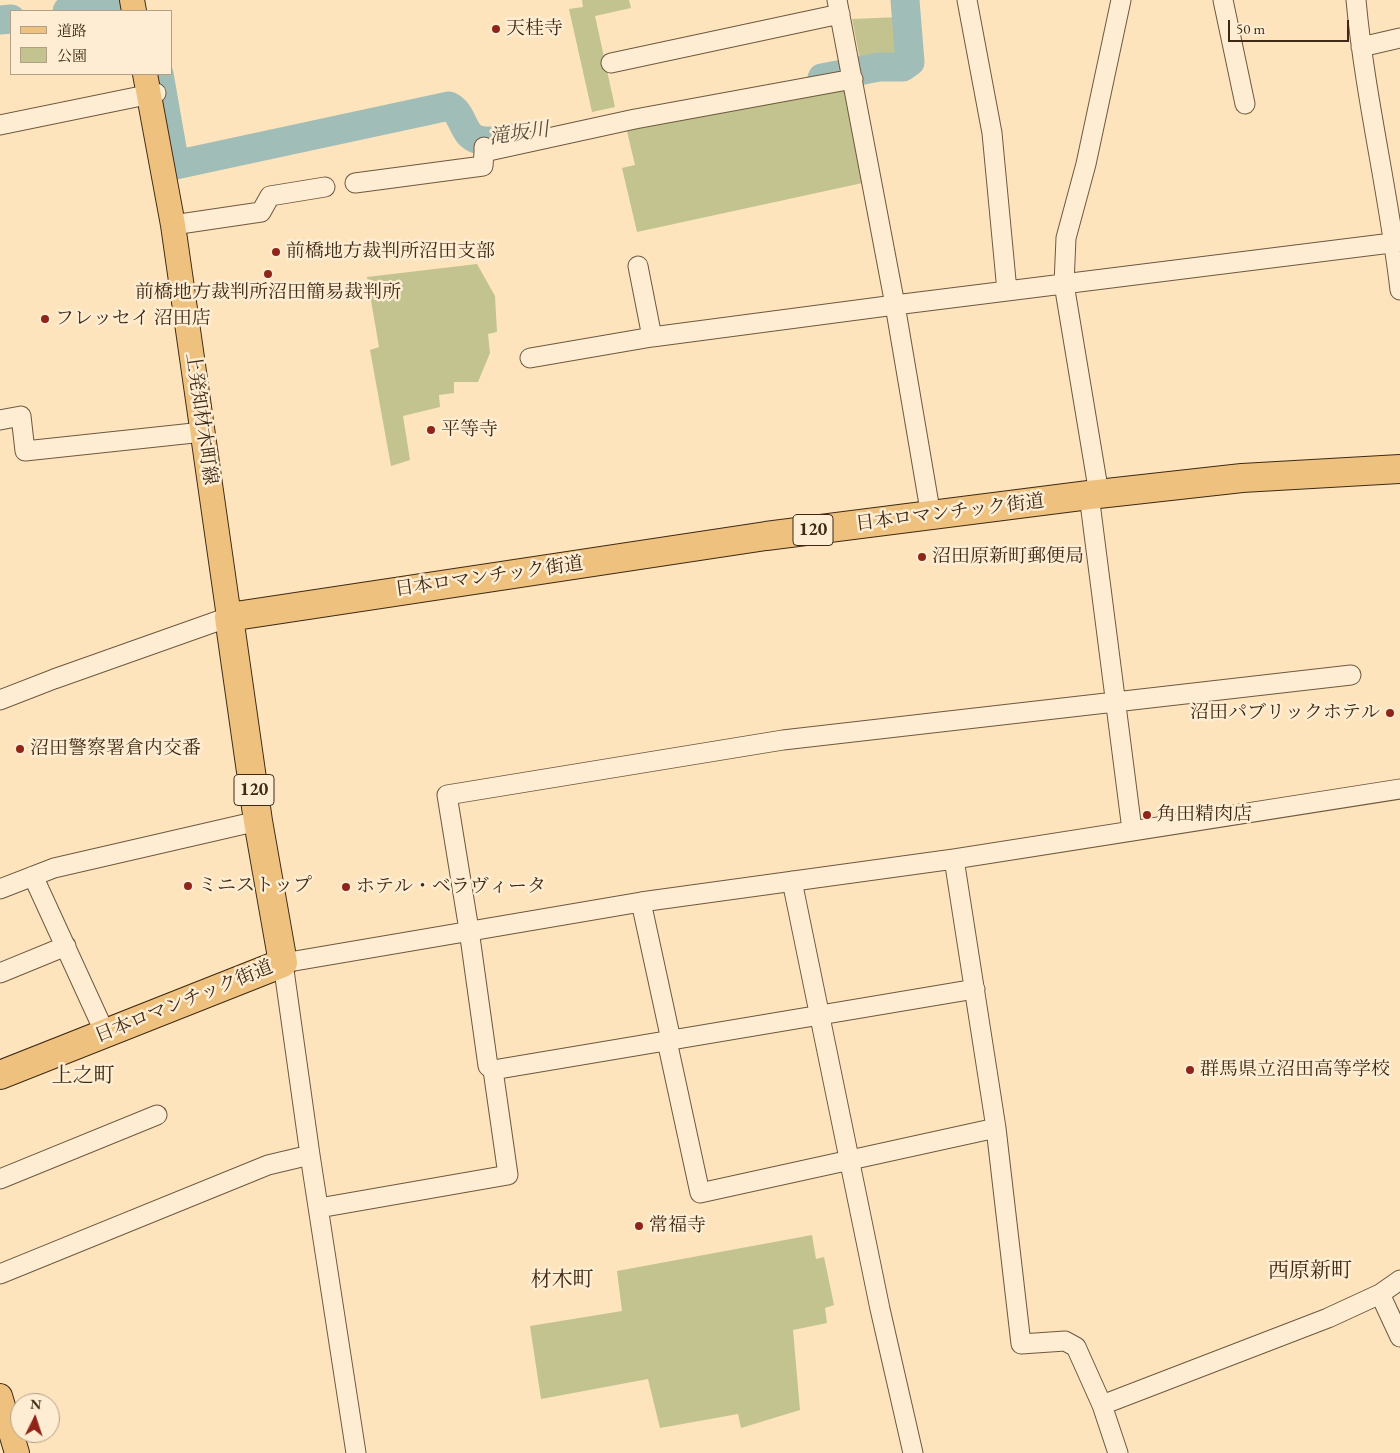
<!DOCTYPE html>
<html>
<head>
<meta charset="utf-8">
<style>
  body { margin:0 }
  #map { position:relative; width:1400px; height:1453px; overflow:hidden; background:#fde4bc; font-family:"EB Garamond","Noto Serif JP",serif }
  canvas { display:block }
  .legend { position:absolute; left:10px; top:10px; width:162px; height:65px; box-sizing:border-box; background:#feedd3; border:1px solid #b29f87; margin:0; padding:6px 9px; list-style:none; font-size:15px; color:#3f2915 }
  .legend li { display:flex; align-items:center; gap:10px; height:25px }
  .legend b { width:25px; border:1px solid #b29f87 }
  .north { position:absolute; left:10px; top:1393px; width:50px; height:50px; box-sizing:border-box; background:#feedd3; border:1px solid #b29f87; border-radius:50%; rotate:4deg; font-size:14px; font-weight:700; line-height:20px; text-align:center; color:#3f2915 }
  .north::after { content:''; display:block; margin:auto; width:18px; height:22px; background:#8f2418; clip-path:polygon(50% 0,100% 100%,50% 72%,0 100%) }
  .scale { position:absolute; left:1228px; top:20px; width:121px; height:22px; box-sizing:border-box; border:2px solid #3f2915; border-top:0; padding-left:6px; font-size:15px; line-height:18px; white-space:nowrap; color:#3f2915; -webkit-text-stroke:4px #feedd3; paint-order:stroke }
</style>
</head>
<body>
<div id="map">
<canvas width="1400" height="1453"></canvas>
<ul class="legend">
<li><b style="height:6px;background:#eec27e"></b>道路</li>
<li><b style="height:14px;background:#c2c38e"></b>公園</li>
</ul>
<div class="north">N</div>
<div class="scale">50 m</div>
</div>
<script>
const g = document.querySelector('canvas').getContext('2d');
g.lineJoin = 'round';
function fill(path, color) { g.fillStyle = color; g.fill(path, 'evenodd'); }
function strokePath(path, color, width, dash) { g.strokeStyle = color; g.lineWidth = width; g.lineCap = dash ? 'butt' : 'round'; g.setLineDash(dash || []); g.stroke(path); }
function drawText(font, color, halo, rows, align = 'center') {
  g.font = font + ' "EB Garamond","Noto Serif JP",serif'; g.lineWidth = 5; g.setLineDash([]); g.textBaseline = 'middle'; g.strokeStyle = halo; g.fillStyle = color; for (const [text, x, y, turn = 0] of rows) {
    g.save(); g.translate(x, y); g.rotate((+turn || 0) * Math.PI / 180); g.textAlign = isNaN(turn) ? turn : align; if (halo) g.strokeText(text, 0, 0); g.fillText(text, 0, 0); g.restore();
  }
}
fill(new Path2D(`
  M582,0H629L631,8L595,16L615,107L592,112L569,9L583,7Z
  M899,17L902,59L861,64L852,19Z
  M850,85L867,182L637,232L622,168L635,165L626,127Z
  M477,264L495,296L497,332L488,334L490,353L478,382H454V393L439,395L440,407L403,416L410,460L391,466L370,350L379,347L367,277Z
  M812,1235L816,1259L824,1257L834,1305L825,1308L827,1323L793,1330L800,1410L741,1428L738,1414L660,1428L648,1379L541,1399L530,1326L622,1311L617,1271Z`), '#c2c38e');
strokePath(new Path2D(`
  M67,11L116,5
  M0,20L11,19
  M159,74L175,165L449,106C460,112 460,120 467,131C476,147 503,140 518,137
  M822,78L879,67H903L910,62L905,0`), '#a1bdb8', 29);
const minor = new Path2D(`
  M837,0L895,305L931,516
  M967,0L992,133L1007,291
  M1223,0L1245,104
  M1356,0C1365,98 1389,193 1400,290
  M1361,47L1400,38
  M611,63L840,14
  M0,125L156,93
  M484,147V152L635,119L853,79
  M355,183L483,166L484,152
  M173,225L261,212L270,196L325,187
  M638,266L652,337
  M530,358L652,337L895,305L1400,242
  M0,420L21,416L25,451L203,432
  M1099,494L1064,284L1066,238L1086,164L1121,0
  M1089,495L1132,830
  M0,700L54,679L229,617
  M954,859L996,1128L1021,1344L1065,1341L1076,1347L1102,1405L1118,1453
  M33,876L105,1033
  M792,881L880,1309L913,1453
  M0,889L54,868L258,821
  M641,902L671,1040
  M0,973L66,946
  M667,1041L700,1193L996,1128
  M493,1070L975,989
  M0,1179L157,1115
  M319,1208L508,1175L493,1070L488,1066L469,930L447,795L783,740L1351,675
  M0,1274L268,1165L310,1155
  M1380,1294L1400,1337
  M1102,1405L1328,1318L1380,1294L1400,1280
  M356,1453L310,1155L283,963L641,902L954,859L1400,789`);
const major = new Path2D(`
  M132,0L134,11
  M145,74L173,225L229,617
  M0,1396L17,1453`);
const highway = new Path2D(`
  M0,1075L283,963L258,821L229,617L766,536L1089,495L1242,478L1400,469`);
strokePath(minor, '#6e583f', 21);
strokePath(major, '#3f2915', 26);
strokePath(highway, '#3f2915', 30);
strokePath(minor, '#feedd3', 19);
strokePath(major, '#eec27e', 24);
strokePath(highway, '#eec27e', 28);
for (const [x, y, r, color] of [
  [496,29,5,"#8f2418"],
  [276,252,5,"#8f2418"],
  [268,274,5,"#8f2418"],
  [45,319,5,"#8f2418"],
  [431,430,5,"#8f2418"],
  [922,557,5,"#8f2418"],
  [1390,713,5,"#8f2418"],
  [20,749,5,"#8f2418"],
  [1147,815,5,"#8f2418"],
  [188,886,5,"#8f2418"],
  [346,887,5,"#8f2418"],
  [1190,1070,5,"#8f2418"],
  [639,1226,5,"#8f2418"]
]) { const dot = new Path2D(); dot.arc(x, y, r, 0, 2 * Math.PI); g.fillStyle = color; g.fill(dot); strokePath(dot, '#feedd3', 2); }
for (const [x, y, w] of [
  [813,530,40],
  [254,790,40]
]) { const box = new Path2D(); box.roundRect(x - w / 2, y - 15.5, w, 31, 4); g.fillStyle = '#feedd3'; g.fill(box); strokePath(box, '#3f2915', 1); }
drawText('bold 18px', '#3f2915', null, [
  ["120",813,530],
  ["120",254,790]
]);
drawText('19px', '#3f2915', '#feedd3', [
  ["天桂寺",506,29],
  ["前橋地方裁判所沼田支部",286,252],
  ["前橋地方裁判所沼田簡易裁判所",268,293,"center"],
  ["フレッセイ 沼田店",55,319],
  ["平等寺",441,430],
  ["沼田原新町郵便局",932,557],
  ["沼田パブリックホテル",1380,713,"right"],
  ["沼田警察署倉内交番",30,749],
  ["角田精肉店",1157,815],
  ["ミニストップ",198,886],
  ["ホテル・ベラヴィータ",356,887],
  ["群馬県立沼田高等学校",1200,1070],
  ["常福寺",649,1226]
], 'left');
drawText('19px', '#3f2915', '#feedd3', [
  ["上発知材木町線",201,419,82],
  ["日本ロマンチック街道",950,513,-7],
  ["日本ロマンチック街道",489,577,-8],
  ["日本ロマンチック街道",184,1002,-22]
]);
drawText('italic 20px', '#584e3e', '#feedd3', [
  ["滝坂川",519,134,-8]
]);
drawText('21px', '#3f2915', '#feedd3', [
  ["上之町",83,1076],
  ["西原新町",1310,1271],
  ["材木町",562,1280]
]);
</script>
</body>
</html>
